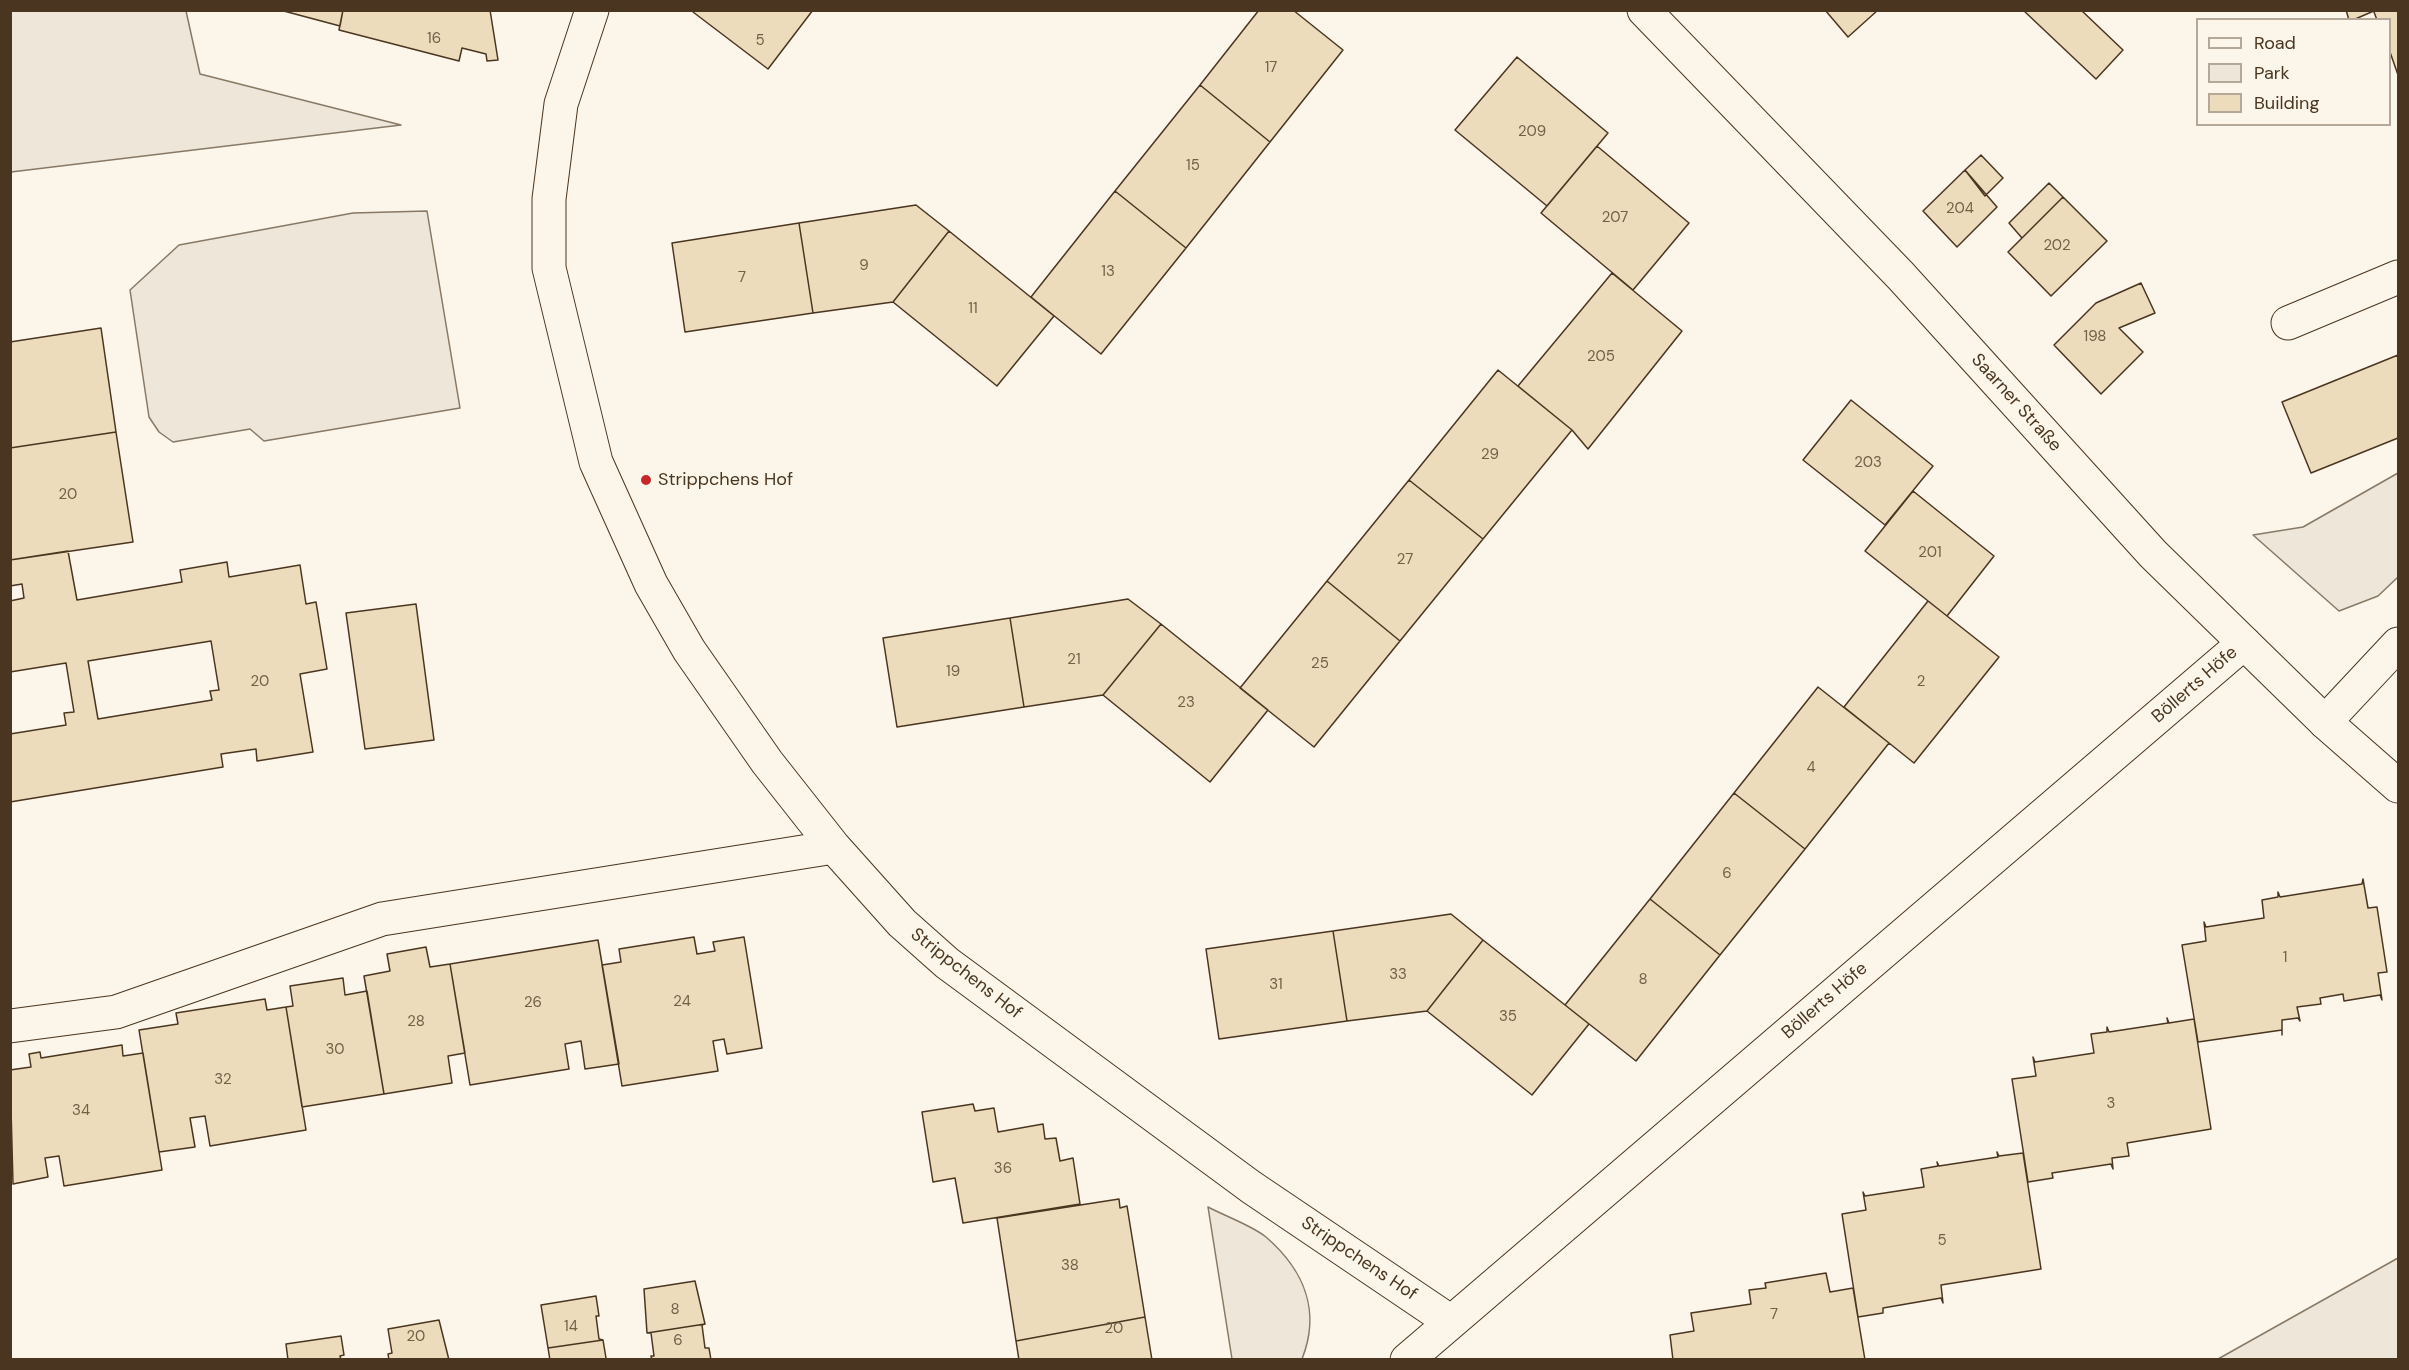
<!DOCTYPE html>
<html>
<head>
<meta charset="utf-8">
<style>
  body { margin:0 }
  #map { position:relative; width:2409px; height:1370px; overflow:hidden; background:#fbf6e9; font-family:"DM Sans",sans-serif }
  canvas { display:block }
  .frame { position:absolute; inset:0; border:12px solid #4a3520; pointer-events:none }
  .legend { position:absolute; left:2196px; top:18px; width:195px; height:108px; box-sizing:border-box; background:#fbf6e9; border:2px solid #b4a999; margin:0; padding:8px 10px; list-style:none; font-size:18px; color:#4a3520 }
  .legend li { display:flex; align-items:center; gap:12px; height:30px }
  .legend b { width:30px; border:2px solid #b4a999 }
</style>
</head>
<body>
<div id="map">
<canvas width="2409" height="1370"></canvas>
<div class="frame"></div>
<ul class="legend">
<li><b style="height:8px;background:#fbf6e9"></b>Road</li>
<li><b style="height:16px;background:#ede6d9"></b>Park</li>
<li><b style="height:16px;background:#ecdcbc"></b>Building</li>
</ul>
</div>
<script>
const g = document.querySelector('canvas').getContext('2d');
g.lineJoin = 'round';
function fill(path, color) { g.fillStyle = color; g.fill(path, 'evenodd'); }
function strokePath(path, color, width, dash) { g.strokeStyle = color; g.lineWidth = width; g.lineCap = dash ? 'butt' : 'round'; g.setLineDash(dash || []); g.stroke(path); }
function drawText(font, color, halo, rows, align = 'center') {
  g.font = font + ' "DM Sans",sans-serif'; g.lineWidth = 4.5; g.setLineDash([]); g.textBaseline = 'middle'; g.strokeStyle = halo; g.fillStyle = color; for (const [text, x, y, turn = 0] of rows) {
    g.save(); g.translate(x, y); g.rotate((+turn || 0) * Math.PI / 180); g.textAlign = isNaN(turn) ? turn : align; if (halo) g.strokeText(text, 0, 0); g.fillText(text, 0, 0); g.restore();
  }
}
const green = new Path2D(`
  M10,11H186L200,74L401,125L11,172Z
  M427,211L460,408L264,441L250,429L173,442L159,432L149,417L130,290L179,245L353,213Z
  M2398,473V577L2378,596L2339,611L2253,535L2303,527Z
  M1208,1207C1225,1216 1253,1226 1266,1237C1304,1270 1321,1311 1302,1359H1232Z
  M2398,1258V1359H2218Z`);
fill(green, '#ede6d9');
strokePath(green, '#887966', 1.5);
const building = new Path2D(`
  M280,10H343L340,26Z
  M343,10H490L498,60L487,61L486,54L462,48L459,61L339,30Z
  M694,10H813L768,69L693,12Z
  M1259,10H1293L1343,50L1270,142L1200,85Z
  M1825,10H1878L1848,37Z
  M2023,10H2081L2123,50L2096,79Z
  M2346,10H2376L2353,20H2349Z
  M2376,10H2398V75L2390,52V20H2377L2374,12Z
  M1517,57L1608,133L1547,206L1455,130Z
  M1200,85L1270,142L1186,248L1115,191Z
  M1597,146L1689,223L1633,290L1541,213Z
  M1981,155L2003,178L1985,196L1965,170Z
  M1965,170L1997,207L1957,247L1923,211Z
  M2049,183L2063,197L2022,238L2009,223Z
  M1115,191L1186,248L1101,354L1031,297Z
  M2063,197L2107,241L2051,296L2008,252Z
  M916,205L949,231L893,302L813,313L799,223Z
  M799,223L813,313L685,332L672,243Z
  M949,231L1054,316L997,386L893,302Z
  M1612,273L1682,331L1588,449L1572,430L1518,386Z
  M2141,283L2155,313L2119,328L2143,352L2101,394L2054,345L2096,303Z
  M101,328L116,432L10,448V342Z
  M2398,355V438L2311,473L2282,402Z
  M1498,370L1572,430L1483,539L1409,480Z
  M1851,400L1933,466L1885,525L1803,460Z
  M116,432L133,542L10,560V448Z
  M1409,480L1483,539L1400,641L1327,581Z
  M1913,491L1994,556L1947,616L1865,551Z
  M68,551L77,600L182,582L180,570L227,562L229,577L300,565L306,604L316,602L327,669L300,674L313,752L257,761L256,749L221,754L223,767L10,802V734L66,725L64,713L74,712L66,663L10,672V601L24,598L22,584L10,586V560ZM211,641L219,690L210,691L212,700L98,719L88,661Z
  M1327,581L1400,641L1314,747L1240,688Z
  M1128,599L1161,624L1103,695L1024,707L1010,618Z
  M1928,601L1999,657L1914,763L1844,707Z
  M416,604L434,740L365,749L346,613Z
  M1010,618L1024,707L897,727L883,638Z
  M1161,624L1268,710L1210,782L1103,695Z
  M1818,687L1889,743L1805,849L1734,793Z
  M1734,793L1805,849L1720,955L1650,899Z
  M2363,879L2368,908L2377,907L2387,972L2378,973L2382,1000L2380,995L2344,1001L2343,994L2320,998L2321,1004L2297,1007L2300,1021L2298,1018L2282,1020V1035V1030L2198,1042L2182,945L2206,941L2204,922L2206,927L2264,918L2262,900L2278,897V892L2280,897L2362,884Z
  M1650,899L1720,955L1636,1061L1565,1005Z
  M1451,914L1483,940L1427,1011L1347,1021L1333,931Z
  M1333,931L1347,1021L1219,1039L1206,949Z
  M694,937L697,954L715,951L713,942L744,937L762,1048L727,1054L724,1039L713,1041L718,1071L622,1086L602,965L621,962L619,949Z
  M598,940L619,1064L585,1069L581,1041L565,1044L569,1069L470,1085L450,964Z
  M1483,940L1589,1024L1532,1095L1427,1011Z
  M426,947L430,967L450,964L465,1053L448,1056L452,1083L384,1094L364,976L390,971L387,954Z
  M343,978L345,995L367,991L384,1094L302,1107L286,1007L293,1006L290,986Z
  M265,999L267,1010L286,1007L306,1130L210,1146L205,1116L190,1118L195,1147L159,1152L139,1030L178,1024L176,1013Z
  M2167,1018L2169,1023L2194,1019L2211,1129L2127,1143L2129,1156L2112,1158L2113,1169L2111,1164L2052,1173L2053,1178L2028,1182L2012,1079L2036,1076L2033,1057L2035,1062L2094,1053L2091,1034L2107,1032V1027L2109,1032L2168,1023Z
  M122,1045L123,1056L143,1053L162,1170L64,1186L59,1156L45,1158L48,1177L13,1184L10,1070L31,1067L29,1054L40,1052L41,1058Z
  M973,1104L975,1111L994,1108L998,1132L1043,1124L1045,1139L1056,1138L1060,1161L1073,1158L1080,1204L963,1223L955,1178L933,1182L922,1112Z
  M1997,1152L1999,1156L2023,1153L2041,1269L1941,1285L1943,1303L1941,1298L1883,1308V1313L1858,1317L1842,1214L1866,1210L1863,1192L1865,1196L1924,1187L1921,1169L1938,1166L1937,1162L1939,1166L1998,1157Z
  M1119,1199L1120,1208L1127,1206L1145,1317L1016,1341L997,1218Z
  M1826,1273L1830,1292L1853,1288L1865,1360H1673L1670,1335L1694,1331L1691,1313L1751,1304L1749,1290L1766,1288L1765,1283Z
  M695,1281L705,1324L647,1333L644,1289Z
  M596,1296L599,1316H596L599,1339L603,1340L548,1348L541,1305Z
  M1145,1317L1152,1360H1019L1016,1341Z
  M439,1320L449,1360H389L388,1354L392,1353L388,1329Z
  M705,1324L702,1325L705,1348H709L711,1360H652L651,1356H654L651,1333H647Z
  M341,1336L344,1355L340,1356L341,1360H288L286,1344Z
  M603,1340L606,1358L603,1360H550L548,1348Z`);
fill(building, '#ecdcbc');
strokePath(building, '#4a3520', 1.5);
const minor = new Path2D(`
  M592,10L561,104L549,199V268L596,462L651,584L689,650L767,762L834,847L902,923L947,963L1251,1187L1451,1322
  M2288,323L2398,277
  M2325,722L2398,644
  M10,1026L116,1012L382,919L834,847
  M1407,1360L2244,643`);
const major = new Path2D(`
  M1644,10L1901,276L2153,554L2325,722L2398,786`);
strokePath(minor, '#4a3520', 35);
strokePath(major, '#4a3520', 35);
strokePath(minor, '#fbf6e9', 33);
strokePath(major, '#fbf6e9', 33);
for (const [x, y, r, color] of [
  [646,480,6,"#c62828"]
]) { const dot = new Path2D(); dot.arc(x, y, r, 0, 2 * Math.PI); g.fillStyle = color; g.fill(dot); strokePath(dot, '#fbf6e9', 2); }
drawText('15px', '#725f47', null, [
  ["16",434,39],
  ["5",760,41],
  ["17",1271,68],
  ["209",1532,132],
  ["15",1193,166],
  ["204",1960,209],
  ["207",1615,218],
  ["202",2057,246],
  ["9",864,266],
  ["13",1108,272],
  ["7",742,278],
  ["11",973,309],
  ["198",2095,337],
  ["205",1601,357],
  ["29",1490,455],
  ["203",1868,463],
  ["20",68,495],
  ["201",1930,553],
  ["27",1405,560],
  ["21",1074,660],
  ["25",1320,664],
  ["19",953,672],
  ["20",260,682],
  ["2",1921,682],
  ["23",1186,703],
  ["4",1811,768],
  ["6",1727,874],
  ["1",2285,958],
  ["33",1398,975],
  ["8",1643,980],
  ["31",1276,985],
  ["24",682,1002],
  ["26",533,1003],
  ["35",1508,1017],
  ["28",416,1022],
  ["30",335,1050],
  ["32",223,1080],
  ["3",2111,1104],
  ["34",81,1111],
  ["36",1003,1169],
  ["5",1942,1241],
  ["38",1070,1266],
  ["8",675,1310],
  ["7",1774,1315],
  ["14",571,1327],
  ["20",1114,1329],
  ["20",416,1337],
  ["6",678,1341]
]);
drawText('18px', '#4a3520', '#fbf6e9', [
  ["Saarner Straße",2016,403,48],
  ["Böllerts Höfe",2195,685,-41],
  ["Strippchens Hof",966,974,38],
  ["Böllerts Höfe",1825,1001,-41],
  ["Strippchens Hof",1359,1259,34]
]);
drawText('18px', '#4a3520', '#fbf6e9', [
  ["Strippchens Hof",658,480]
], 'left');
</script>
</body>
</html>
